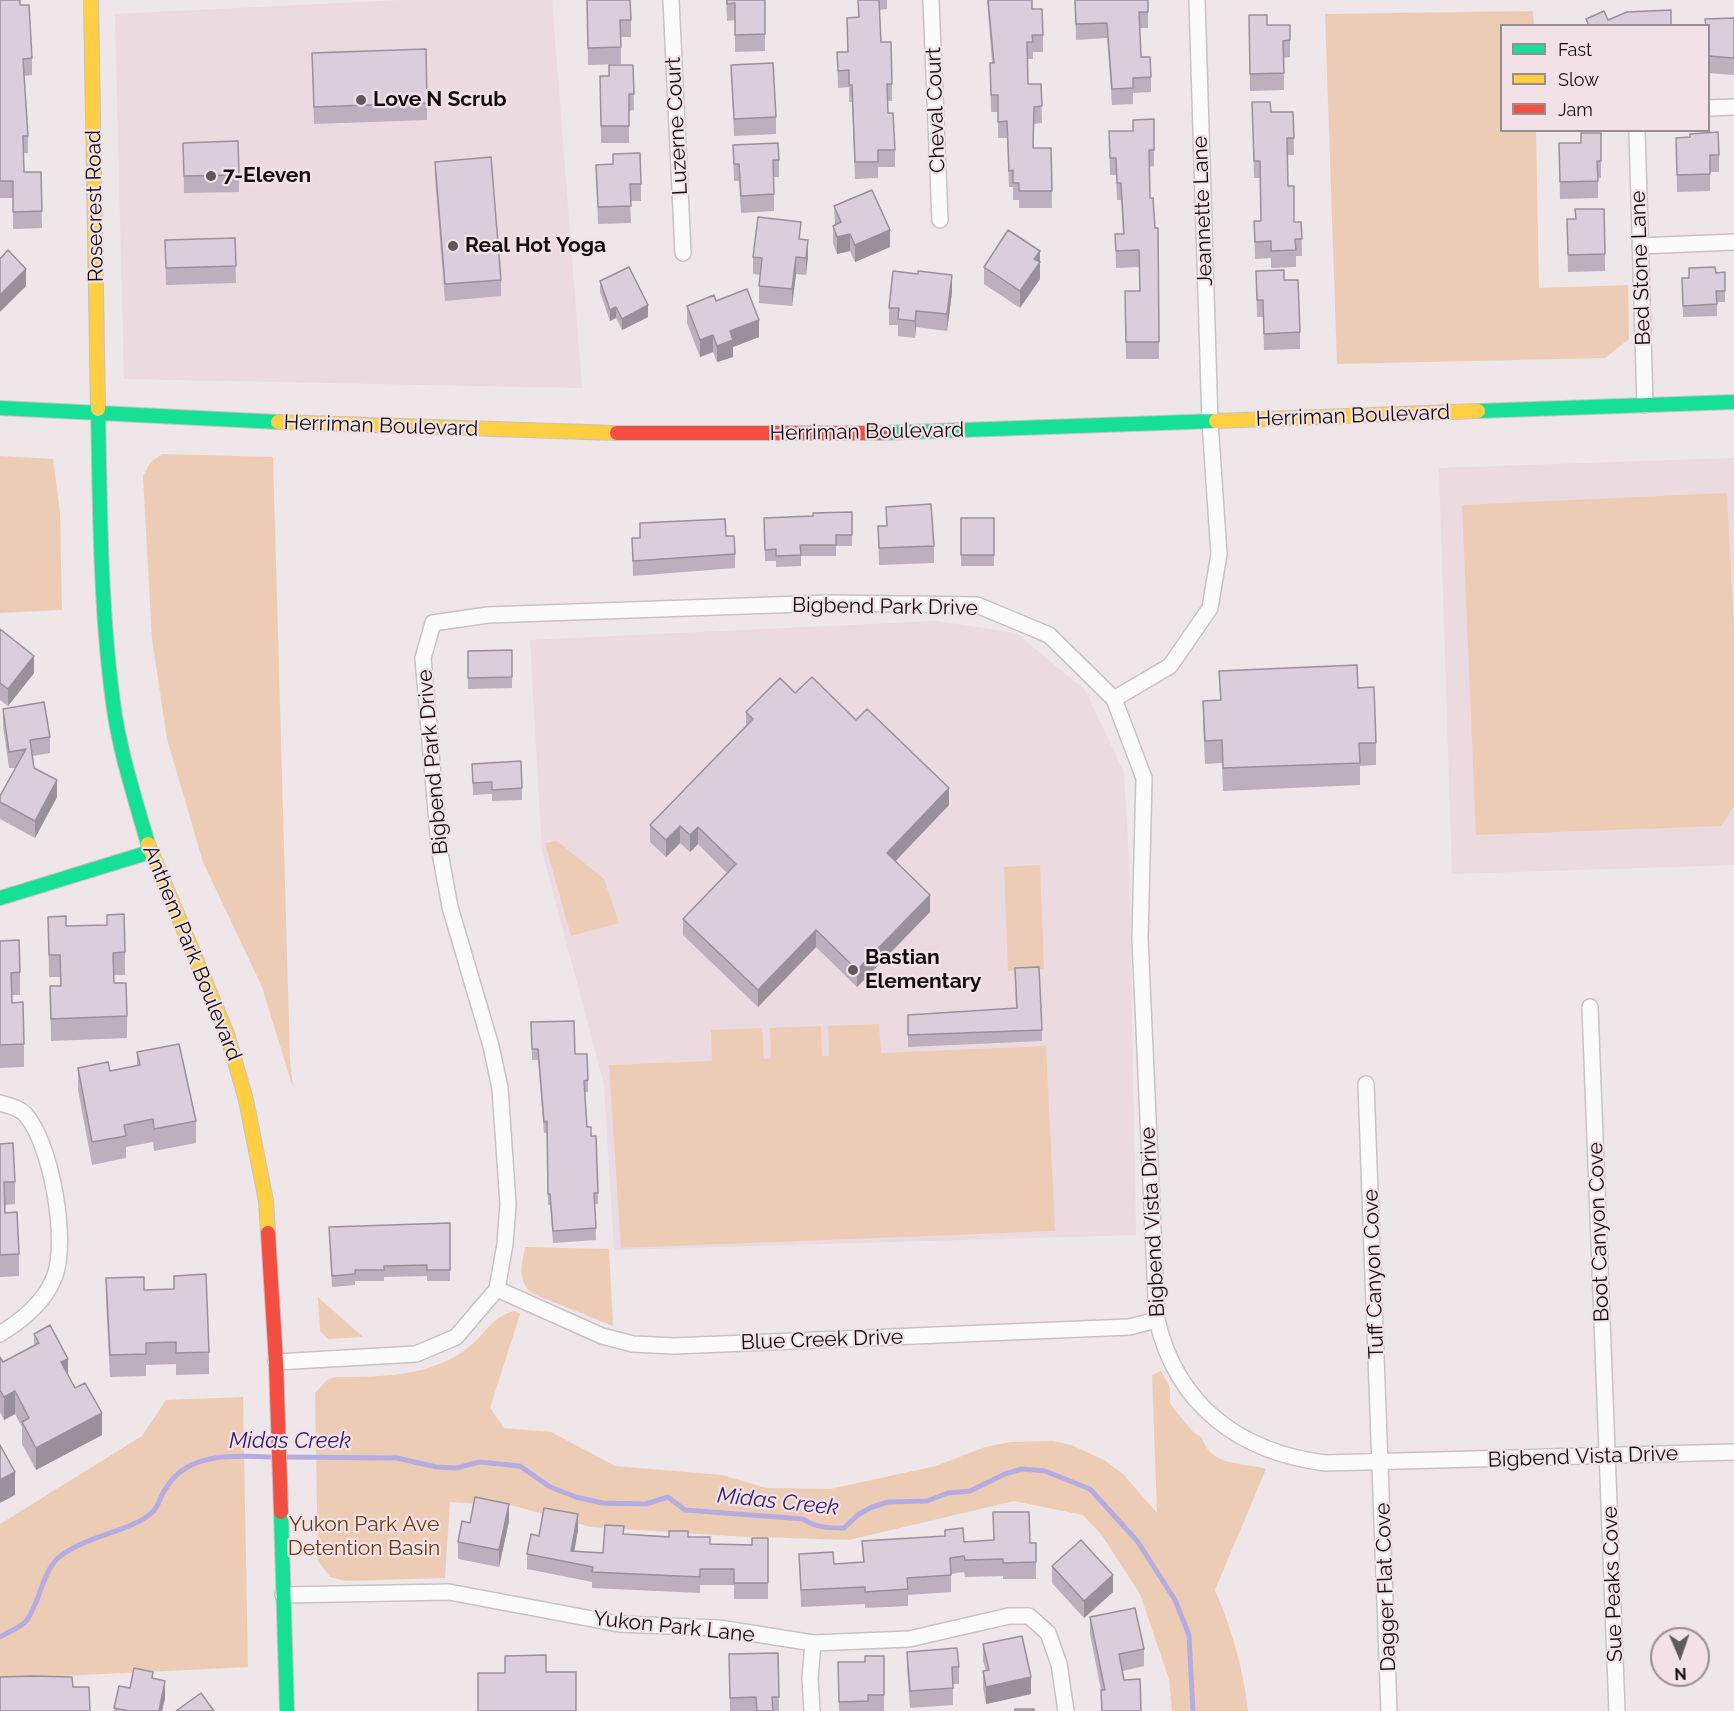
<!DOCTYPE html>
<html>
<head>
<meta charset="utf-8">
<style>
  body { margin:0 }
  #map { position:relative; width:1734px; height:1711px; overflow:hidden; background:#eee6e8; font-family:Raleway,sans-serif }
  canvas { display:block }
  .legend { position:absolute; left:1500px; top:24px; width:210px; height:108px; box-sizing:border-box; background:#f2e2e7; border:2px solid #988d91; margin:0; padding:8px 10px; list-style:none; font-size:18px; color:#120d0f }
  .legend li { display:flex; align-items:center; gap:12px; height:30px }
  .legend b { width:30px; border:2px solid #988d91 }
  .north { position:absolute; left:1650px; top:1627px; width:60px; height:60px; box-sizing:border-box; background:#f2e2e7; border:2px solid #988d91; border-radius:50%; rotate:178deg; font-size:16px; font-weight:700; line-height:24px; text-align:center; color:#120d0f }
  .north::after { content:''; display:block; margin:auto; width:21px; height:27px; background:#5f595b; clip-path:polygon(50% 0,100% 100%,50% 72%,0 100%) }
</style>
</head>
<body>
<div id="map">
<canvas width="1734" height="1711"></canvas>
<ul class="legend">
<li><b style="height:8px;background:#16e098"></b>Fast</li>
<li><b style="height:8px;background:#ffcf43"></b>Slow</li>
<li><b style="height:8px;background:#f24e42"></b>Jam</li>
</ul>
<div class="north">N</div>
</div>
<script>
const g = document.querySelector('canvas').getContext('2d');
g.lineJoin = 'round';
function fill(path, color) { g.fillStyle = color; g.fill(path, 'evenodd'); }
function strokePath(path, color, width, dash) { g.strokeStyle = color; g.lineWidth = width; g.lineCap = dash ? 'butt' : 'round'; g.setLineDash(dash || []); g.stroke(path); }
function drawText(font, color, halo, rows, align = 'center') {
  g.font = font + ' Raleway,sans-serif'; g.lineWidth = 4.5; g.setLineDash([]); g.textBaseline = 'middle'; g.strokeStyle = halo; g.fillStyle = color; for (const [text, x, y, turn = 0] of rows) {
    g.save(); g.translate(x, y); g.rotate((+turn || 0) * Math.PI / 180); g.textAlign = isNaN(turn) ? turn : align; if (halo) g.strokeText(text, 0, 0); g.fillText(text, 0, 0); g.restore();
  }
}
fill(new Path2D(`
  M402,0H552L582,388L124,379L115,14Z
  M1734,458V865L1452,874L1439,468Z
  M936,621L1016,633L1085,690L1124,772L1129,857L1136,1235L614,1250L604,1084L542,851L530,640Z`), '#ebdae0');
fill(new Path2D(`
  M1533,11L1534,25L1502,26V130L1536,131L1539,288L1628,285L1629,339L1605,358L1337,364L1325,14Z
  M162,454L273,457L290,1060L293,1088L262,987L203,862L167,739L152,639L143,476L151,462Z
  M0,456L53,459L60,512L62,610L0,613Z
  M1727,493L1734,630V806L1721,826L1476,835L1462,505Z
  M557,841L604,879L619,923L571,936L545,843Z
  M1040,865L1044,969L1008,971L1004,867Z
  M879,1024L881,1053L1046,1046L1055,1231L621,1248L609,1065L712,1061L711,1030L762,1028L764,1059L771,1058L770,1028L821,1026L822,1056H829L828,1026Z
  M525,1247L609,1249L613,1326L531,1293C517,1279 522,1265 525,1247Z
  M318,1297L363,1337L328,1339L320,1331Z
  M515,1311L520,1314L490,1408L504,1428L551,1432L615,1466L722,1475L766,1488L830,1489L936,1466L985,1447L1011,1442L1053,1441L1071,1445L1104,1460L1123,1474L1157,1513L1152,1375L1161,1371L1170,1388V1403L1174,1409L1193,1432L1202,1438C1211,1467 1242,1462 1266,1469L1215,1590C1232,1630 1243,1668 1248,1711H1172L1169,1679L1140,1594L1101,1534L1083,1515L1014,1501L849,1540L730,1536L591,1527L514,1506L450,1502L445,1578L345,1581L330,1577L318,1561L315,1393L327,1380L335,1377C381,1377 431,1377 469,1347C484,1335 495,1314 515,1311Z
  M243,1397L248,1667L0,1679V1524L142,1436L166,1400Z`), '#edccb5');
strokePath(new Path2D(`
  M283,1457L397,1458L436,1467L457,1468L479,1462L520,1466L550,1487L576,1497L602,1503L646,1504L668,1497L685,1510L803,1519C816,1528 828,1528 844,1528L859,1514L872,1507L888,1502L927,1501L948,1493L970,1491L1005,1474L1022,1469L1045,1471L1090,1489L1138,1542L1175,1600L1189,1635L1193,1711
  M0,1637C8,1632 22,1627 27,1620C40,1602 42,1573 58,1558C79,1540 114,1534 138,1522C164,1508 154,1504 168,1485C191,1451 237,1456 273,1457`), '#b5ade2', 5);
const street = new Path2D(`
  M671,0L683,253
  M931,0L940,220
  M1708,108L1734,107
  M1637,130L1645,405
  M1640,246L1734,242
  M1114,699L1170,666L1210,608L1219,554L1210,422L1197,0
  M1590,1007L1617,1711
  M1366,1084L1389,1711
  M0,1103C9,1106 18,1107 25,1114C51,1142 69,1242 54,1278C44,1303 22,1320 0,1334
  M497,1289L602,1336L633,1344L674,1346L1129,1327L1157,1320
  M276,1362L416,1354L456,1337L497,1289L505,1244L508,1204L500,1088L491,1046L450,907L439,847L423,658L433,623L488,615L830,603L977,605L1049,635L1114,699L1144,778L1140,938L1157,1320C1177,1406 1240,1452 1325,1463L1734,1452
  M283,1595L449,1592L619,1624L719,1628L813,1643L909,1639L1009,1616H1029L1048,1633L1059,1664L1066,1711
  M812,1711L810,1678L813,1643`);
const fast = new Path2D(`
  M0,408L278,422
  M98,409C100,507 100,605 113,702C119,750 135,798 148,844
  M1478,411L1734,402
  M880,433L1216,421
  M0,898L150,852
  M281,1512L287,1711`);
const slow = new Path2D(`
  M91,0L98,409
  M1216,421L1478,411
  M278,422L617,433
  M148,844L227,1034L246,1100L266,1201L268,1233`);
const jam = new Path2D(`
  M617,433H880
  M268,1233L276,1362L281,1512`);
strokePath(street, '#c8c2c4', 18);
strokePath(fast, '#c8c2c4', 16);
strokePath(slow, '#c8c2c4', 16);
strokePath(jam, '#c8c2c4', 16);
strokePath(street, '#fcfbfc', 15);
strokePath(fast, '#16e098', 14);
strokePath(slow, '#ffcf43', 14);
strokePath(jam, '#f24e42', 14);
fill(new Path2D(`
  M0,0L20,5L32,58V75L24,76L28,136V153H24V172H41L42,228L13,229V198H0Z
  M587,0L631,20V37H621V64L588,65Z
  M726,0H765V51L735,52V20L727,21Z
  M858,0H887V9L879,10L881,42L892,84V101H888V113L895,150V167H878V178L855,179L852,102H849V87L838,88L837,52H847V18L858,17Z
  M987,0H1032V9L1043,35V52H1033V59H1028V84H1041L1042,123L1034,124L1033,148H1051L1052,208H1019V200H1013V187H1009L1007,138H998V112H991L990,63H992Z
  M1075,0H1148V28H1140L1141,57L1151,77V92L1133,93V104L1112,105L1107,38L1076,40Z
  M1249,15L1267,25H1290V57L1284,58V90L1250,91Z
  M1734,18V75L1708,73V26Z
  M312,53L427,103V120L314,124Z
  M633,65L634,110L629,111V143H601L600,76H609Z
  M731,65L776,117V134L734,136Z
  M1252,102L1271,112H1293L1294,155H1287L1288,186L1294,222H1301L1302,256H1296V267L1271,268V258L1255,259L1254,221H1261L1260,178H1254Z
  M1154,119V166L1149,167L1150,198L1155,228H1158L1159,359H1126L1125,291H1140L1139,267L1116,268L1115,234H1123L1121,200H1117L1116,175H1110L1109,131H1133Z
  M1601,133V178H1598V198L1560,199L1559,143H1581Z
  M1676,138L1719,155V172H1710V191L1677,192Z
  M183,143L239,175V192L184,193Z
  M733,145L779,160V177H774V211L741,213L739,181H734Z
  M435,162L501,280V296L445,301L435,179Z
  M596,165L641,184V201H630L631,223L598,224Z
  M834,206L890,247L855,262L850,251L837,254L833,243V226L835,225Z
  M1567,219L1605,254V271L1568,272Z
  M235,238L236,283L166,285L165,240Z
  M801,239L808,256L806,275L796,274L792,306L759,303V286L760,275L753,274V257Z
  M1040,251V279L1020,308L984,284V267Z
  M1256,271L1284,280L1300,332V349L1264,350L1263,317H1257Z
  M1725,272V302H1717V316L1683,317L1682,278H1689L1716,273Z
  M600,281L648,317L622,330L616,318L610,321L600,292Z
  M952,292L947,331L916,327L915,338L898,336V325H889V308Z
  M716,301L759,337L733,347V357L717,362L713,352L700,357L687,323V306Z
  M886,507L934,546V563L879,565L878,526H886Z
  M852,512V546H836V556H801V566L776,567V561H765L764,518L813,516Z
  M961,518H994V566H961Z
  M640,523L735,554V568L633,576L632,538H640Z
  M0,629L34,673L8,706L0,700Z
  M512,650V688L468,689V651Z
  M1219,671L1358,688L1376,743V765L1360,766V785L1223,791L1222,763L1205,764L1203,723V701L1220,700Z
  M795,693L856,720L949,805L895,861L930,912L857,987L816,947L758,1007L683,935V919L727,873L698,844L690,852L680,843L666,857L650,842V825L746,726V712Z
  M3,709L50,737V753L33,756L34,768L57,797L35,838L0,819V796L16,768H9L3,726Z
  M472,764L522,788V800L492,801V794L473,795Z
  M48,917L66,926L125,952V975H114V983L127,1016V1038L51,1041L50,986H60V977H49Z
  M0,941L20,972V995H12V1003L24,1044V1067L0,1068Z
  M1015,968L1042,1030V1041L908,1047V1015L1016,1008Z
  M531,1022L575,1054L588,1080V1092H585L587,1127L591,1136L598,1193V1204H595L596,1240L553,1243L550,1205H548L547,1133H544L538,1060H532Z
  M137,1052L196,1121V1143L154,1151L153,1142L126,1147V1158L92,1165L78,1090V1068L110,1071L137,1066Z
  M0,1144L15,1182V1204L5,1205V1213L19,1254V1276L0,1277Z
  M450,1223V1281H427V1276L384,1277V1281H355V1285L332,1287L329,1227Z
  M106,1278L144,1290L209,1352V1374L176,1375V1364L146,1365V1376L110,1377L106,1301Z
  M34,1334L68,1375L102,1435L36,1470L22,1444V1427L15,1414L4,1420L0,1412V1357L3,1362L34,1346Z
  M509,1521L499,1567L458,1559V1542Z
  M578,1530L574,1552L603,1553L624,1534L688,1537L710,1544L752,1545L768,1538V1599H734V1585H700V1593L592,1588V1582L527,1569V1554L539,1536Z
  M862,1541L1036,1543V1579H1003V1576L965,1577L964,1572L951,1574V1592L908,1595V1606L865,1608V1604L801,1607L799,1554L834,1564L863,1562Z
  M1052,1566L1113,1592L1084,1618L1052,1583Z
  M1090,1617L1144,1649V1666L1123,1671L1124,1680L1141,1711L1101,1690L1090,1634Z
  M983,1644L1031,1694L986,1704L983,1688V1671H986L983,1661Z
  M907,1652L959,1667V1684H953V1705L910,1708L907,1669Z
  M778,1653L779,1711H730L729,1654Z
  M884,1656V1711H839L838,1662H865Z
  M153,1679L165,1698L162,1711H114V1708L130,1688Z`), '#bdb0bc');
fill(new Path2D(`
  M890,230V247L855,262V245Z
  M850,234V251L837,254V237Z
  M808,240V256L806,275V258Z
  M1040,251V279L1020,308V291L1034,259Z
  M796,257V274L792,306V289Z
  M26,269V286L0,312V295Z
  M952,275V292L947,331V314Z
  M648,305V317L622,330V319Z
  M616,307V318L610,321V310Z
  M916,311V327L915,338V321Z
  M759,320V337L733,347V357L717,362V346L730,331Z
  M713,335V352L700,357V340Z
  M34,656V673L8,706V689Z
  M57,780V797L35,838V821Z
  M949,788V805L887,870V853Z
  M680,826V843L666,857V840Z
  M698,827V844L690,852V835Z
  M930,895V912L857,987V970Z
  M816,930V947L758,1007V990Z
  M68,1359V1381L61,1362Z
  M15,1391V1414L4,1420V1397Z
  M102,1413V1435L36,1470V1448Z
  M15,1472V1495L0,1503V1480Z
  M509,1504V1521L499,1567V1550Z
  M578,1514V1530L572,1563L571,1551Z
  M1113,1575V1592L1084,1618V1601Z
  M1031,1677V1694L986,1704V1687Z
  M165,1681V1698L162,1711H159Z`), '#9a9099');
const building = new Path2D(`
  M0,0H20V5H29L32,58L23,59L28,136H23L24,172H41L42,211L13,212V181H0Z
  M587,0H630L631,20H620L621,47L588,48Z
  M727,0H765V34L735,35V3L727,4Z
  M858,0H879L881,42H891L892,84H887L888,113H893L895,150H878V162H855L852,85H849V70L838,71L837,52H848L847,18L859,17Z
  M988,0H1032V9H1042L1043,35H1032L1033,42H1027L1028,84H1041L1042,106L1034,107L1033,148H1051L1052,191H1019V183H1013V170L1009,171L1007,121L998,122V95H991L990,63H994Z
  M1075,0H1148V12H1139L1141,57H1150L1151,77L1133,78V88L1112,89L1107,23L1076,24Z
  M1671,10V26H1589L1586,19L1604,11L1608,20L1627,12Z
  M1249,15H1267V25H1290V40L1283,41L1284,73L1250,74Z
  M1734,18V58L1708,56V26H1706L1705,19Z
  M426,49L427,103L314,107L312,53Z
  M773,63L776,117L734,119L731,65Z
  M609,65H633L634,94H629V126H601L600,76H609Z
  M1252,102H1270L1271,112H1293L1294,138H1287L1288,186H1294V222H1301L1302,239H1295L1296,250L1271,251V241L1255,242L1254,221H1261L1260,161H1254Z
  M1154,119V150H1149L1150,198H1153L1155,228H1158L1159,342H1126L1125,291H1140L1139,250L1116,251L1115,234H1124L1121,183H1117L1116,158H1110L1109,131H1133V120Z
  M1718,132L1719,155H1710V174L1677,175L1676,138L1690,137V134Z
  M1581,133H1601V161H1597L1598,181L1560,182L1559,143H1581Z
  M238,141L239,175L184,176L183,143Z
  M778,143L779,160H773L774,194L741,196L739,164H734L733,145Z
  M640,153L641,184H630L631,206L598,207L596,165L613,164V154Z
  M491,157L501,280L445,284L435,162Z
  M872,190L890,230L855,245L850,234L837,237L833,226L841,222L834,206Z
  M1575,209H1604L1605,254L1568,255L1567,219H1576Z
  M758,217L801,222L799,239L808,240L806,258L796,257L792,289L759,286L762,258L753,257Z
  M1008,230L1040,251L1034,259L1040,262L1020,291L984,267Z
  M235,238L236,266L166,268L165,240Z
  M8,250L26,269L0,295V259Z
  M629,267L648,305L622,319L616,307L610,310L600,281Z
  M1715,267L1716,273L1725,272V291H1716L1717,304L1683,306L1682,278H1689V268Z
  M1284,270V280H1298L1300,332L1264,334L1263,300H1257L1256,271Z
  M893,271L918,274V271L952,275L947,314L916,311L915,321L898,319L899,308H889Z
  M747,289L759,320L730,331L733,340L717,346L713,335L700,340L687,306L714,295L716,301Z
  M931,504L934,546L879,548L878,526H887L886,507Z
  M852,512V535H836V545H800L801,555L776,556V549L765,550L764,518L813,516V513Z
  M961,518H994V555H961Z
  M725,519L726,536H734L735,554L633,561L632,538H640V523Z
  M0,629L34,656L8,689L0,683Z
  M512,650V677L468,678V651Z
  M1357,665L1358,688L1374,687L1376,743H1359L1360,763L1223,768L1222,740L1205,741L1203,701L1221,700L1219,671Z
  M812,677L856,720L867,709L949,788L887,853L930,895L857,970L816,930L758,990L683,919L736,864L698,827L690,835L680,826L666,840L650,825L753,719L746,712L780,678L795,693Z
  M44,702L50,737L30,740L34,768L57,780L35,821L0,802V796L26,749L9,752L3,709Z
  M521,761L522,788L492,790V782L473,783L472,764Z
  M124,914L125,952L113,953L114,983H126L127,1016L51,1019L50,986H61L60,955H49L48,917L66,916V926L107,925V915Z
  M19,940L20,972L11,973L12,1003L23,1002L24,1044L0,1045V941Z
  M1039,967L1042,1030L908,1035V1015L1017,1008L1015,968Z
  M574,1021L575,1054H587L588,1080L584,1081L587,1127H591V1136H596L598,1193H594L596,1228L553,1231L550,1194H548L547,1121L544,1122L538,1049H532L531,1022Z
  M179,1044L196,1121L154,1129L153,1119L124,1125L126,1136L92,1142L78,1068L108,1062L110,1071L140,1065L137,1052Z
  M13,1143L15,1182H4L5,1213L17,1212L19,1254L0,1255V1144Z
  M450,1223V1270H427V1265L384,1266V1270H355V1274L332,1276L329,1227Z
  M206,1274L209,1352L176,1353V1342L146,1343V1354L110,1355L106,1278L144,1277V1290L174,1289V1276Z
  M50,1325L68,1359L61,1362L75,1388L85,1383L102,1413L36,1448L22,1422L29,1418L15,1391L4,1397L0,1390V1357L3,1362L39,1343L34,1334Z
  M0,1445L15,1472L0,1480Z
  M475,1497L509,1504L499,1550L458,1542L462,1521L470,1523Z
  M544,1508L578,1514L571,1551L603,1553L605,1525L624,1526L623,1534L669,1537V1531H688V1537H710V1544L752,1545V1538H768V1583H734V1569H700V1577L592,1572L593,1567L527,1554L531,1534L539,1536Z
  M993,1512H1029L1030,1543H1036V1562L1003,1563V1559L965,1560L964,1556L950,1558L951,1575L907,1578L908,1589L865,1592V1587L801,1590L799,1554L833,1552L834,1564L864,1562L862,1541L945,1536V1530L963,1528L964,1542L994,1540Z
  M1081,1540L1113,1575L1084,1601L1052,1566Z
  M1135,1608L1144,1649L1119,1654L1124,1680L1140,1679L1141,1711H1102L1101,1690H1105L1090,1617Z
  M1022,1636L1031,1677L986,1687L983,1671L989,1670L983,1644Z
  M957,1648L959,1667H952L953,1688L910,1691L907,1652Z
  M778,1653L779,1697H772L773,1711H757L756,1697L730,1698L729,1654Z
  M546,1655V1672H576V1711H478V1673H505V1656Z
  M865,1656H884V1695H868V1701L839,1702L838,1662H865Z
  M134,1668L153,1672L152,1678L165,1681L159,1711H129L114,1708L119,1686L130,1688Z
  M34,1676L72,1677L73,1687H89L90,1711H0V1677Z
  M201,1693L214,1711H176Z
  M1015,1709H1034V1711H1015Z`);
fill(building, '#dccddb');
strokePath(building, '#9a9099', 1.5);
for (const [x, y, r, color] of [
  [361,100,6,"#5f595b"],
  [211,176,6,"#5f595b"],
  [453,246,6,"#5f595b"],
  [853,970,6,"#5f595b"]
]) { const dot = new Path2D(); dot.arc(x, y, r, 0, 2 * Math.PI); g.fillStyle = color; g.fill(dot); strokePath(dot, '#f2e2e7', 2); }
drawText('bold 21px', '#120d0f', '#f2e2e7', [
  ["Love N Scrub",373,100],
  ["7-Eleven",223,176],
  ["Real Hot Yoga",465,246],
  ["Bastian",865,958],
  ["Elementary",865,982]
], 'left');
drawText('21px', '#120d0f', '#f2e2e7', [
  ["Cheval Court",936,110,-92],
  ["Luzerne Court",677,126,-93],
  ["Rosecrest Road",95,206,-91],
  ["Jeannette Lane",1203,211,-92],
  ["Bed Stone Lane",1641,268,-92],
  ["Herriman Boulevard",1353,416,-2],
  ["Herriman Boulevard",381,426,2],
  ["Herriman Boulevard",867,432,-1],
  ["Bigbend Park Drive",885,607,1],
  ["Bigbend Park Drive",433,762,-95],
  ["Anthem Park Boulevard",192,953,68],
  ["Bigbend Vista Drive",1153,1222,-93],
  ["Boot Canyon Cove",1599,1232,-92],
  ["Tuff Canyon Cove",1374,1274,-92],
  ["Blue Creek Drive",822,1340,-2],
  ["Bigbend Vista Drive",1583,1457,-2],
  ["Sue Peaks Cove",1613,1584,-92],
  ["Dagger Flat Cove",1386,1587,-92],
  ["Yukon Park Lane",674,1627,6]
]);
drawText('21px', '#693c11', '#f2e2e7', [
  ["Yukon Park Ave",364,1525],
  ["Detention Basin",364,1549]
]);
drawText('italic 22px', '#331b72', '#f2e2e7', [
  ["Midas Creek",290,1441],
  ["Midas Creek",778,1502,6]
]);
</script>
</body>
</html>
